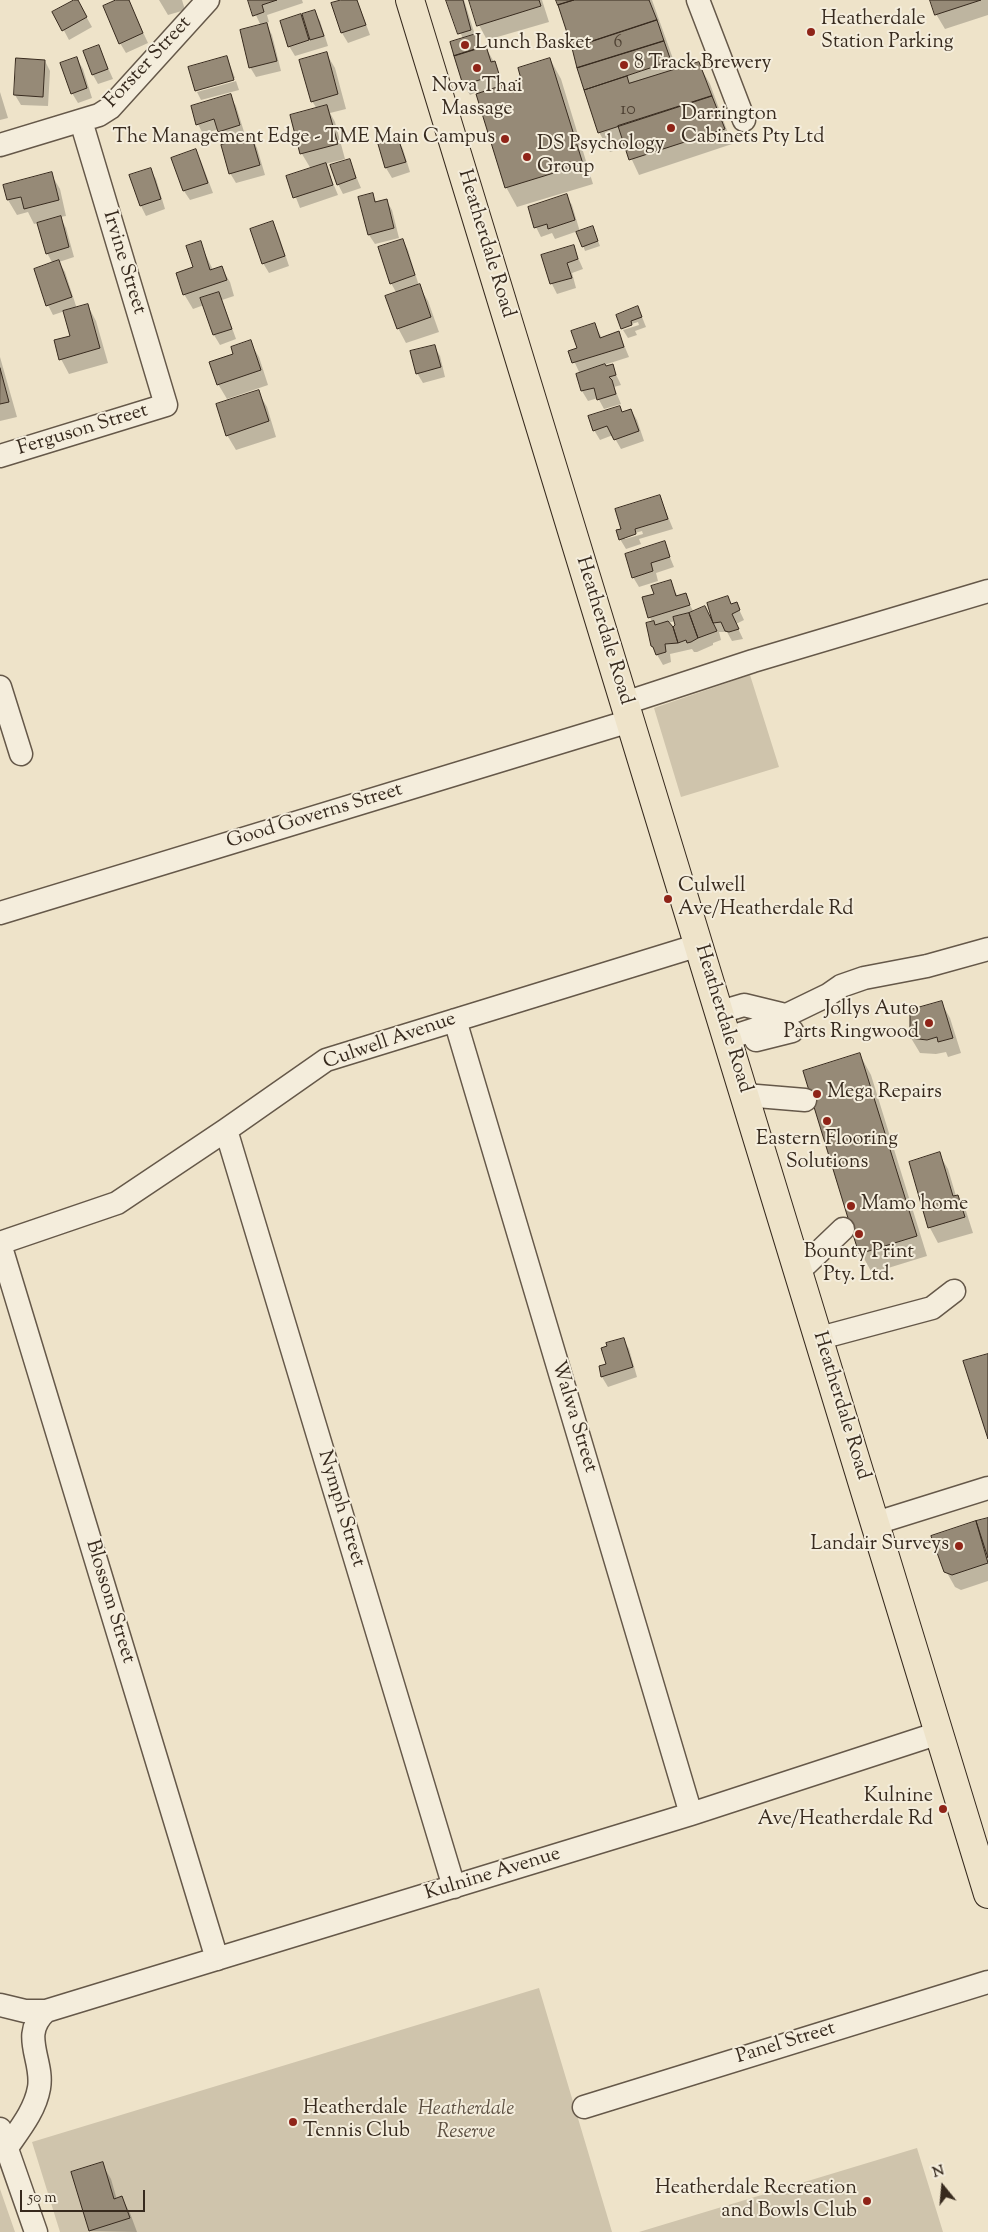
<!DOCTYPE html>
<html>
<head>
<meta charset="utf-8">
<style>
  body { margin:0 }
  #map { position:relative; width:988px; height:2232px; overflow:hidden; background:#eee3c9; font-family:"Sorts Mill Goudy",serif }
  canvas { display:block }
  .north { position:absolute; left:918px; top:2162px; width:50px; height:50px; -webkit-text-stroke:4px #f4eddc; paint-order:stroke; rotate:343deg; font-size:14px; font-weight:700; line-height:20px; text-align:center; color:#372a1e }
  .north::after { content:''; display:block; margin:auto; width:18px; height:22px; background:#372a1e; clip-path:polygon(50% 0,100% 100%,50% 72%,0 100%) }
  .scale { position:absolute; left:20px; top:2190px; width:125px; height:22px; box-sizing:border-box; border:2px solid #372a1e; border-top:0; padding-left:6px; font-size:15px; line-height:18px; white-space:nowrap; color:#372a1e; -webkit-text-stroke:4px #f4eddc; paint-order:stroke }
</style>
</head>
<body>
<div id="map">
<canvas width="988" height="2232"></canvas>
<div class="north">N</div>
<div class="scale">50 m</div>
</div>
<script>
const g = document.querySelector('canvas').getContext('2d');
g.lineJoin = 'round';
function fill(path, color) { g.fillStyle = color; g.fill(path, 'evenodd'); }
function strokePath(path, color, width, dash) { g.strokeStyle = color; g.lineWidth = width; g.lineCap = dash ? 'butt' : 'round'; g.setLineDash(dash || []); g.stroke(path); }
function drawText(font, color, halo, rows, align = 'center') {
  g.font = font + ' "Sorts Mill Goudy",serif'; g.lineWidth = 4; g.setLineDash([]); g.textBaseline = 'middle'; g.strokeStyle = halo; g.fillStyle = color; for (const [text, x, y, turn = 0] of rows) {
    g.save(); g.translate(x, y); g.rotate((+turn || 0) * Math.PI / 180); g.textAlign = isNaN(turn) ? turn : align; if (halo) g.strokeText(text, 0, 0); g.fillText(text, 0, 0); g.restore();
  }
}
fill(new Path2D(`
  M750,675L779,767L681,797L654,708Z
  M539,1988L612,2232H60L32,2142Z
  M917,2148L943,2232H639Z
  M0,2189L15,2232H0Z`), '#cfc4ac');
fill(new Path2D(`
  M77,0L92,27L69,40L54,12Z
  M119,0H128L148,43L126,53L120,43Z
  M159,0H182L185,10L168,15Z
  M249,0H302L303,3L267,15L269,22L266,23L272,35L281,71L256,77L250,67L261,26Z
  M344,0H357L370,35L348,43L342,33L333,4Z
  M448,0H464L475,35L482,49L486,48L494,62L500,74L497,68L495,69L504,86L523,80L550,59L561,79L593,184L517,207L506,187L477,92L470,95L464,85L451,43L463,39Z
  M471,0H542L549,22L487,40L479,25Z
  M557,0H652L677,70L698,63L710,84L732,144L639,175L626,147L610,152L599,132Z
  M932,0H988V15L945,29L936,14Z
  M314,12L320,21L328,46L295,56L289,46L282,22Z
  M99,47L113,79L98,84L93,75Z
  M326,53L335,68L346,109L330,113L335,122L345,159L325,164L338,195L300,208L288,177L311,169L302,154L317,109L312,101Z
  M227,57L235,78L196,89V92L189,68Z
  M77,59L83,69L92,98L78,103L72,93Z
  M45,61L50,71L48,106L21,105L15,95Z
  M236,81L239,90L201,100L197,92Z
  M0,92L8,118L0,120Z
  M230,96L236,106L245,135L225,141L219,129L203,134L198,124Z
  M252,138L257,148L265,175L236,183L230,173Z
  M398,139L403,149L410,172L392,178L386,168L379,145Z
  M196,151L201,161L213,193L190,200L184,191Z
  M349,160L361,188L343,194L338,184Z
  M150,169L156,179L165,209L146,216L141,206L131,176Z
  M51,174L60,189L66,216L60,217L66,228L74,257L59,262L65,272L77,309L88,306L96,321L108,363L69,374L61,359L72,337L65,311L53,315L48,305L53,264L47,253L38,223L34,224L28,212L17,215L8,200L5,186Z
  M372,195L377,203L386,200L392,210L399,238L375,244L369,235Z
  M566,196L572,205L580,232L593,228L600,246L585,251L578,231L555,239L552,233L541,237L536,227Z
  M272,223L278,233L289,266L269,273L263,263Z
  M403,240L408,250L419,286L428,301L439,332L406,343L398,328L397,294L391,283Z
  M200,243L213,270L221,267L230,282L234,296L222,300L236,339L220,345L214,335L204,305L193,309L184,294L194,268Z
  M573,246L583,269L572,273L576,288L557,294L552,284L543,256Z
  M638,307L646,327L635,331L637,335L628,338L623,330L639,325L638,322L622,327V329L618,315Z
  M594,324L602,338L619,333L629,357L604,365L606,368L612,366L621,385L614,387L621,404L604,409L598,398L588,401L582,391L578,375L580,374L570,352L578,349Z
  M250,342L259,357L268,385L227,399L218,384L235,355Z
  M434,346L440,356L445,377L423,383L417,373Z
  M0,357L17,417L0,421Z
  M258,392L267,407L276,437L236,450L227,435Z
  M631,410L637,420L644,441L621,449L613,435L600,440L594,430L622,413Z
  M660,497L673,529L639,539L641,544L626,549L620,539L623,530ZM642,531L643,534L625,539V536Z
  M664,543L674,567L656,573L658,581L639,587L633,577Z
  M670,581L678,597L685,595L694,613L712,615L728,598L732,605L736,603L744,620L736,624L743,639L732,641L727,632H719L721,640L713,643V645L697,652H694L692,649L670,654L671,662L663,665L652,646V623L644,598L655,595ZM675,621L677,625L673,629L668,623Z
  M941,1002L950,1018L961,1053L948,1057L946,1052L936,1054L920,1053L911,1038Z
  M860,1055L871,1075L927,1256L872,1273L861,1253Z
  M939,1154L948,1169L956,1196L966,1211L973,1233L938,1243L930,1228L911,1162Z
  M623,1339L629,1349L637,1377L608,1387L602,1377L601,1367L608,1365L609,1347Z
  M988,1519V1581L961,1590L955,1587L946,1571L933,1537Z
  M102,2164L111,2179L117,2200L122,2198L130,2213L137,2232L90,2231L72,2173Z`), '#0003');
const building = new Path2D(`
  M74,0H78L87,17L62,31L52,12Z
  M116,0H129L143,33L119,44L103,6Z
  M248,0H277L262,5L264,12L253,16Z
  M341,0H357L366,25L341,33L331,3Z
  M446,0H463L471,30L458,34Z
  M469,0H539L541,6L477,26Z
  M556,0H574L558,5Z
  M574,0H649L657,20L572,48L558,5Z
  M930,0H981L935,15Z
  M315,10L324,36L310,40L302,14Z
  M301,14L309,40L288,47L280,21Z
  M657,20L664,41L577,68L572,48Z
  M267,23L277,61L249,68L240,30Z
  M476,34L480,48L454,56L450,42Z
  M664,41L671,61L584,90L577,68Z
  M99,45L108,69L92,75L83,51Z
  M486,46L491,62L495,61L499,74L463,85L454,56Z
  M327,52L338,94L311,102L299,60Z
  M227,56L234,80L195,91L188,67Z
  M77,57L87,88L71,94L60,63Z
  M16,58L45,60L43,97L14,95Z
  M550,58L583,164L505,188L476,94L521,79L518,68Z
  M699,62L712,96L598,133L584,90L627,76L629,83Z
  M231,94L240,125L218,132L214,119L196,125L191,106Z
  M712,96L725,129L629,160L618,126Z
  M327,105L338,144L300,154L290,115Z
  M252,137L260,165L229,174L221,145Z
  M398,138L406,162L385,168L378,144Z
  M196,149L208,183L183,191L171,158Z
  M350,159L356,178L337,185L330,165Z
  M326,163L333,185L293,198L286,176Z
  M151,168L161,199L140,206L129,175Z
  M52,172L59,200L24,209L21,197L7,200L3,185Z
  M373,193L375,202L387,199L394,228L368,235L358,197Z
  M567,194L575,220L548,229L547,224L534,228L528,207Z
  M61,216L69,247L46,254L37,223Z
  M273,221L285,256L262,264L250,229Z
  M593,226L598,241L582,247L576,232Z
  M403,239L415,275L390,284L378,247Z
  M201,241L210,270L222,266L227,280L183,295L176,273L193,267L186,246Z
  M574,245L578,259L567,263L572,278L550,284L541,255Z
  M59,260L72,297L46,306L34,269Z
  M420,284L431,317L397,329L385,296Z
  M219,292L232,329L213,335L200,298Z
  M88,304L100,348L59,360L54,340L70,336L63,311Z
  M638,306L642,317L631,321L632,325L621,329L616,315Z
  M595,323L600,338L619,331L624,347L572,363L568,351L577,348L571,331Z
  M251,340L261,370L217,385L209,362L233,354L231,347Z
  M435,345L441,367L416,374L410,351Z
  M605,364L606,366L613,364L616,375L609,377L612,380L616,394L597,400L594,388L581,391L576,374Z
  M0,368L9,402L0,404Z
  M259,390L269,421L226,436L216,404Z
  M620,406L622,412L631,409L639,431L614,440L607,426L593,431L588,416Z
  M660,495L668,519L635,529L636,534L619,540L616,530L621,529L615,509Z
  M665,541L670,557L651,563L653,571L632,578L625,554Z
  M671,580L676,596L686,593L690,605L648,618L642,597L654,594L651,586Z
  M728,596L731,604L737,602L740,610L732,614L739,629L729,632L725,631L721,622L713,623L707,603Z
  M705,606L717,631L698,638L689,613Z
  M689,613L698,638L691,642L687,643L686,640L678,643L673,627L675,625L673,617Z
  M654,621L655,625L668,621L673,627L678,643L665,644L666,652L656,655L653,647L651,646L646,623Z
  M942,1001L953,1038L938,1042L937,1037L927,1040L910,1038V1010Z
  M860,1053L917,1236L859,1254L803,1071Z
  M940,1152L953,1196L958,1195L965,1217L928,1228L909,1162Z
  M624,1338L633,1367L601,1377L599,1366L606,1364L601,1348L607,1346L606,1343Z
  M988,1354V1439L963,1361Z
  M988,1518V1558L976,1521Z
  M976,1521L988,1563L952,1575L944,1572L931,1536Z
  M103,2162L114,2199L122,2196L130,2218L89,2231L71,2172Z`);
fill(building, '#968a77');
strokePath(building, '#372a1e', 1);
const minor = new Path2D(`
  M698,0L744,120
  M0,145L99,115L110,108L208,0
  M0,456L166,405L81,121
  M0,687L21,754
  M625,703L753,661L988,591
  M0,913L630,721
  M720,1012L744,1005L785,1015
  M455,1020L691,1814
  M728,1038L762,1027L828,995L841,986L864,978L927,966L988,949
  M756,1040L792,1031
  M745,1095L805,1100
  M226,1130L454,1887
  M0,1243L117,1203L226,1130L326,1060L699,945
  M0,1244L217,1959
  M799,1271L843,1229
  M820,1338L932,1308L954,1291
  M876,1523L988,1488
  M0,2005L25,2011H46L691,1814L939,1733
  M584,2107L988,1982
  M0,2129L36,2232
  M6,2149C19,2130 35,2111 39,2088C44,2060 19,2035 46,2011`);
const major = new Path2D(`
  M410,0L988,1894`);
strokePath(minor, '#655849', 25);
strokePath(major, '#372a1e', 30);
strokePath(minor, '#f4eddc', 22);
strokePath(major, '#eee3c9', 28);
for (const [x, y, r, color] of [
  [811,32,5,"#8f2418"],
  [465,45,5,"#8f2418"],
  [624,65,5,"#8f2418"],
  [477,68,5,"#8f2418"],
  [671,128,5,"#8f2418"],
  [505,139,5,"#8f2418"],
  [527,157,5,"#8f2418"],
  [668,899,5,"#8f2418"],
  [929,1023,5,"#8f2418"],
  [817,1094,5,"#8f2418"],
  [827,1121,5,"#8f2418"],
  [851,1206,5,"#8f2418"],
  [859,1234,5,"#8f2418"],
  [959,1546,5,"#8f2418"],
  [943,1809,5,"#8f2418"],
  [293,2122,5,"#8f2418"],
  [867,2201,5,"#8f2418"]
]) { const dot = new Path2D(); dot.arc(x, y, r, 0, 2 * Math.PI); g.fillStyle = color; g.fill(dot); strokePath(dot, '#f4eddc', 2); }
drawText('18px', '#4f4234', null, [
  ["6",618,44],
  ["10",628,111]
]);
drawText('20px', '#372a1e', '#f4eddc', [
  ["Heatherdale",821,21],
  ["Station Parking",821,44],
  ["Lunch Basket",475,45],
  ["8 Track Brewery",634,65],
  ["Nova Thai",477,88,"center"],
  ["Massage",477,111,"center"],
  ["Darrington",681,116],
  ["Cabinets Pty Ltd",681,139],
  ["The Management Edge - TME Main Campus",495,139,"right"],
  ["DS Psychology",537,146],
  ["Group",537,169],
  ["Culwell",678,888],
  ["Ave/Heatherdale Rd",678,911],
  ["Jollys Auto",919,1011,"right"],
  ["Parts Ringwood",919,1034,"right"],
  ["Mega Repairs",827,1094],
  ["Eastern Flooring",827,1141,"center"],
  ["Solutions",827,1164,"center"],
  ["Mamo home",861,1206],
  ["Bounty Print",859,1254,"center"],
  ["Pty. Ltd.",859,1277,"center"],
  ["Landair Surveys",949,1546,"right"],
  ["Kulnine",933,1798,"right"],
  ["Ave/Heatherdale Rd",933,1821,"right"],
  ["Heatherdale",303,2110],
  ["Tennis Club",303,2133],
  ["Heatherdale Recreation",857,2190,"right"],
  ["and Bowls Club",857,2213,"right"]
], 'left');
drawText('20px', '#372a1e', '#f4eddc', [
  ["Forster Street",149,63,-47],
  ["Heatherdale Road",485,244,73],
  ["Irvine Street",123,263,73],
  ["Ferguson Street",83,431,-17],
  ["Heatherdale Road",603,631,73],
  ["Good Governs Street",315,817,-17],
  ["Heatherdale Road",722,1019,73],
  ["Culwell Avenue",390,1042,-19],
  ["Heatherdale Road",840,1406,73],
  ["Walwa Street",573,1417,73],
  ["Nymph Street",340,1509,73],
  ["Blossom Street",109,1602,73],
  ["Kulnine Avenue",493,1875,-17],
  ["Panel Street",786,2044,-17]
]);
drawText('italic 20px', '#5d5042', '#f4eddc', [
  ["Heatherdale",466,2111],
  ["Reserve",466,2134]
]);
</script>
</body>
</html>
